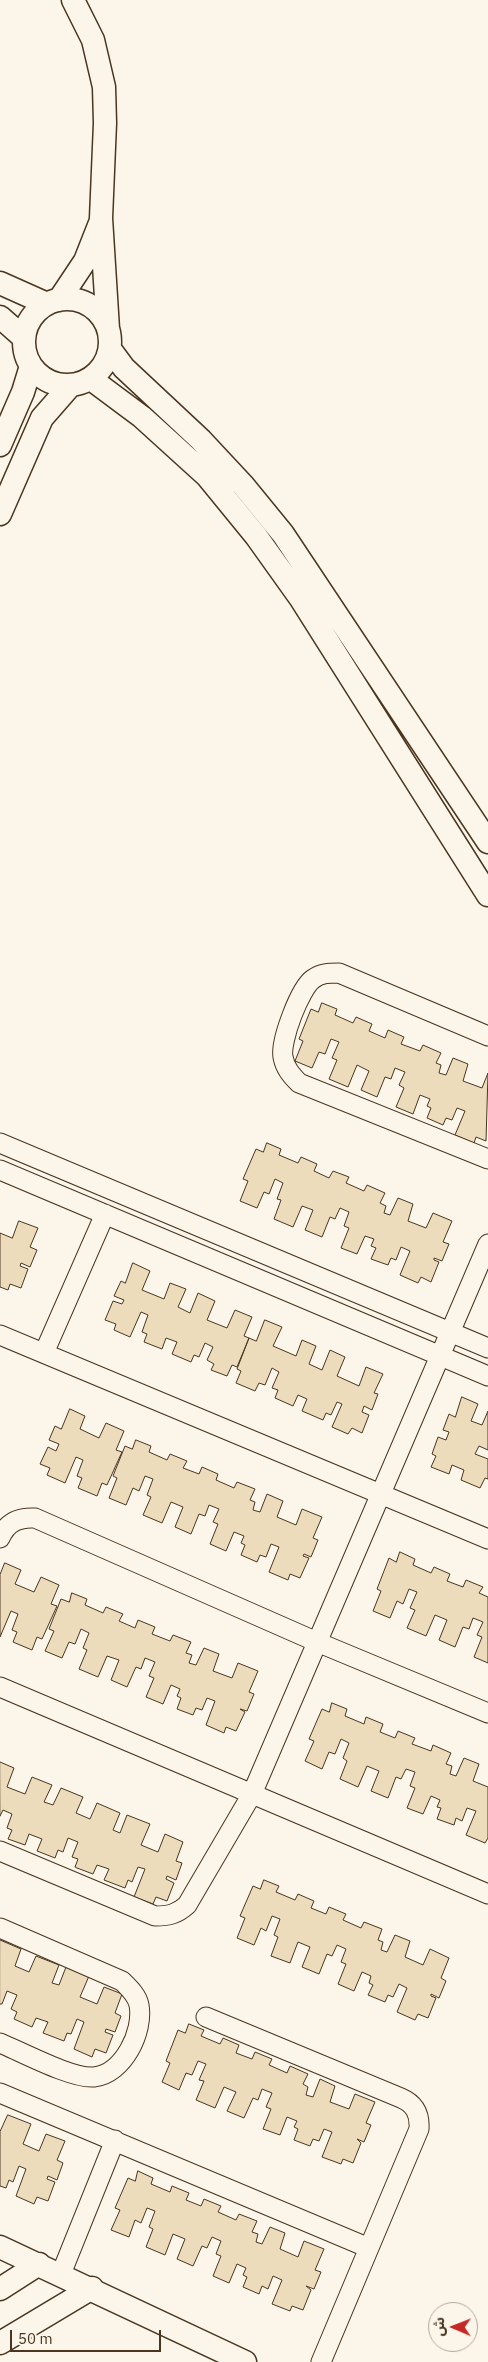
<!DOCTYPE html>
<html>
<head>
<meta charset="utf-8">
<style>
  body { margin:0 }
  #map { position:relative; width:488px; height:2362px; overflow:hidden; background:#fbf6e9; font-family:"IBM Plex Sans","Noto Sans Arabic",sans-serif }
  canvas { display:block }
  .north { position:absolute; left:428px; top:2302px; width:50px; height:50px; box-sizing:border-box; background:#fbf6e9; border:1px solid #b4a999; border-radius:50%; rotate:271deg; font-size:14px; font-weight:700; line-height:20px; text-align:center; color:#4a3520 }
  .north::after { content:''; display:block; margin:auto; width:18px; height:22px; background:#c62828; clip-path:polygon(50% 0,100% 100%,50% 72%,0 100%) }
  .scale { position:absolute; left:10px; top:2330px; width:151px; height:22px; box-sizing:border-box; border:2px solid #4a3520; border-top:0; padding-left:6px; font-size:15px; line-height:18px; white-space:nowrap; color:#4a3520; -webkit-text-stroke:4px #fbf6e9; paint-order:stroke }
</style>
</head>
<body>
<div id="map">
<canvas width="488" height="2362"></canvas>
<div class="north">ش</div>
<div class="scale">50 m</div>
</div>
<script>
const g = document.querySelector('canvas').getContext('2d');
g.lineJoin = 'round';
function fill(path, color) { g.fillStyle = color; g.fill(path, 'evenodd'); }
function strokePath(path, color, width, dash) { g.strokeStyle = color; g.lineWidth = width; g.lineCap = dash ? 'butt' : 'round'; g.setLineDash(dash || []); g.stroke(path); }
const building = new Path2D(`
  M322,1003L337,1009L335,1015L353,1023L356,1017L372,1024L369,1031L385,1038L388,1030L404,1037L401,1044L420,1051L423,1045L441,1053L436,1063L441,1065L439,1073L446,1075L453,1058L468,1064L463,1081L482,1088L488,1073L486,1141L476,1137L474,1143L455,1135L465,1111L457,1108L452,1120L446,1118L443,1125L427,1118L431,1108L427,1106L430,1099L420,1095L413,1114L396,1107L404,1088L399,1085L405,1072L395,1068L391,1079L385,1077L377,1097L361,1090L369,1071L357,1065L348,1087L329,1079L337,1060L332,1058L339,1042L331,1039L325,1054L319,1052L312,1068L295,1061L303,1041L299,1039L311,1009L318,1012Z
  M267,1143L281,1149L279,1155L298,1163L301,1157L317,1164L314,1171L329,1178L333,1171L349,1177L346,1183L364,1191L367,1185L385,1193L380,1203L386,1206L384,1213L390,1215L398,1198L413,1204L408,1221L426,1228L433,1213L452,1221L443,1242L449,1244L442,1261L434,1258V1260L439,1262L431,1282L421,1277L418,1283L400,1275L410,1251L401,1247L396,1260L391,1258L388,1265L371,1259L376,1248L371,1246L374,1239L365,1236L357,1254L341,1248L349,1228L344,1226L349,1212L340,1208L335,1219L330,1217L322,1237L305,1230L313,1210L302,1206L293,1227L274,1219L281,1200L277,1199L283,1183L275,1179L269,1194L264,1192L257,1208L240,1201L248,1181L243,1179L256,1149L263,1152Z
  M19,1221L38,1228L30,1247L37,1250L30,1267L21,1263L20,1266L28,1269L21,1288L10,1284L8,1290L0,1287V1233L12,1238Z
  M133,1263L150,1271L142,1290L164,1299L170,1283L186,1289L178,1307L190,1313L198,1293L215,1301L207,1320L227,1328L235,1310L252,1317L244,1336L249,1338L237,1367L232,1365L227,1376L211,1370L214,1364L207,1360L213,1347L205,1343L199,1357L194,1355L191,1362L172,1354L177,1342L166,1338L162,1349L144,1342L147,1334L142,1332L148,1315L141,1312L130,1337L114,1330L116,1324L105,1320L113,1301L122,1304L124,1300L114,1296L121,1281L125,1283Z
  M265,1320L282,1327L273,1346L296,1356L302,1340L316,1346L309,1364L322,1370L330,1350L345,1357L337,1376L359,1386L366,1367L383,1374L374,1393L378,1394L372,1410L364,1406L362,1412L369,1415L362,1433L352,1428L348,1434L332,1427L342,1404L337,1402L331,1415L326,1413L323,1420L302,1411L307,1399L298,1395L293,1406L275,1398L278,1390L272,1388L279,1372L272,1368L265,1385L259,1383L255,1391L236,1383L241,1371L237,1369L249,1338L256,1341Z
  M462,1397L478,1404L471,1421L482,1425L488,1411V1450L479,1446L475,1454L488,1459V1479L485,1478L480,1488L461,1480L464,1470L452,1465L449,1474L431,1467L436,1456L432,1454L438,1437L446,1440L449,1432L443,1430L449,1414L455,1417Z
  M70,1409L85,1416L80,1429L99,1438L106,1423L124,1431L116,1450L122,1452L107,1485L102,1483L97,1496L78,1488L82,1478L77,1476L83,1460L76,1457L65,1483L47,1475L50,1468L40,1464L48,1447L56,1451L59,1444L49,1440L55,1426L61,1429Z
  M136,1440L151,1446L149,1452L167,1460L170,1454L187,1461L183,1468L199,1474L202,1467L218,1474L216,1480L234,1488L237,1482L255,1489L250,1500L255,1502L253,1510L260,1512L267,1494L283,1501L277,1517L296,1525L302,1509L322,1517L313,1538L318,1540L311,1557L304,1554L303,1556L309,1558L300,1578L290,1574L288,1580L269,1572L279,1547L271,1544L266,1557L260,1555L257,1562L241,1555L245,1545L241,1543L244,1536L234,1532L226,1551L210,1544L218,1524L213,1522L219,1509L209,1505L205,1516L199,1514L191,1534L175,1527L183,1507L171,1502L162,1523L143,1515L151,1497L147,1495L153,1479L145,1476L139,1491L133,1488L126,1505L109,1498L117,1478L113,1476L125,1446L132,1449Z
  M400,1552L415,1559L413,1565L431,1573L434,1567L450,1574L447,1581L463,1587L466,1580L483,1587L479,1593L488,1597V1663L474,1657L482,1637L477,1635L483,1622L473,1618L469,1629L463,1627L455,1647L439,1640L447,1620L435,1615L426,1636L407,1628L415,1610L410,1608L417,1592L409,1589L403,1604L397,1601L390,1618L373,1611L381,1591L377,1589L389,1558L396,1562Z
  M5,1563L21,1570L15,1584L34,1592L41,1577L59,1585L51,1604L57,1606L42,1639L37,1637L32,1650L13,1642L17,1632L12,1630L18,1614L11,1611L0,1637V1575Z
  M72,1593L87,1599L85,1605L103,1613L106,1607L123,1614L119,1621L135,1628L138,1620L155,1627L152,1634L170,1641L173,1635L191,1642L186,1653L192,1655L189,1663L196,1665L204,1648L219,1654L213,1671L232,1678L238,1663L258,1671L249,1692L254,1694L247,1711L240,1709L245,1712L236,1731L226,1727L224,1733L206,1725L215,1701L207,1698L202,1710L196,1708L193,1715L177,1709L181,1698L177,1696L180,1689L171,1685L163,1704L146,1697L154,1678L149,1676L155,1662L145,1658L141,1669L136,1667L127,1687L111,1680L119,1660L107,1656L98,1677L79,1669L87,1650L83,1648L89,1633L81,1629L75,1644L69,1642L62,1658L45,1651L54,1631L49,1629L61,1599L69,1602Z
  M332,1703L347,1709L345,1716L364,1724L366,1717L383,1724L380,1732L395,1738L398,1731L415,1738L412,1744L431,1751L433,1745L451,1753L446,1764L452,1766L450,1774L456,1776L464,1758L479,1764L473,1781L488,1787V1838L485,1843L466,1835L476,1811L467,1808L462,1821L456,1818L454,1825L437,1819L441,1808L437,1807L440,1800L431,1796L423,1814L407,1808L415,1788L410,1786L415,1772L406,1769L401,1779L396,1777L388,1798L371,1791L379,1771L367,1766L358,1787L340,1779L347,1761L343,1758L349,1743L341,1739L335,1754L329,1752L322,1769L305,1761L314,1741L309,1739L322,1709L329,1712Z
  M0,1762L14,1768L7,1787L25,1794L32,1777L52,1785L44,1802L53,1805L61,1788L83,1797L76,1813L90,1819L97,1803L120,1813L113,1830L120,1833L127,1815L150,1824L141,1845L158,1852L165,1834L183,1842L176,1861L182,1863L176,1880L167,1876L166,1879L174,1883L167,1901L156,1897L153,1904L134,1897L145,1869L138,1867L132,1882L128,1880L125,1888L104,1880L109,1869L97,1865L93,1874L77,1868L75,1867L78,1859L72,1857L78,1842L68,1838L63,1852L58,1850L55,1858L37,1851L42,1839L29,1834L25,1845L8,1839L12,1830L7,1828L12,1814L3,1810L0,1816Z
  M264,1880L279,1886L276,1892L295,1900L298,1894L314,1901L311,1908L326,1914L329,1907L346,1914L343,1920L361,1928L364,1922L382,1929L378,1940L383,1942L381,1950L387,1952L395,1935L410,1941L405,1957L423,1965L430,1949L449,1958L441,1978L446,1981L439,1998L431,1994V1996L436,1998L428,2018L418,2014L415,2020L397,2012L407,1988L399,1984L393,1997L388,1995L385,2002L368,1995L373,1985L369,1983L371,1976L362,1972L354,1991L338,1984L346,1964L341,1962L346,1949L337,1945L332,1956L327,1954L319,1974L302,1967L310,1947L298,1942L290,1963L271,1956L278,1937L274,1935L280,1919L272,1916L266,1931L261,1928L254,1945L237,1938L245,1918L240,1916L253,1886L260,1889Z
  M0,1940L21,1949L15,1966L29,1972L36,1956L59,1965L52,1983L59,1985L66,1967L89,1976L80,1997L97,2004L104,1987L122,1994L115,2013L121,2016L115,2032L106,2029L105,2032L113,2035L106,2053L95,2049L92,2057L74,2049L84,2022L77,2019L71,2034L67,2033L64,2041L43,2033L48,2022L36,2018L32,2027L14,2019L17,2012L11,2009L17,1995L7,1991L2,2004H0Z
  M189,2024L204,2030L201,2036L220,2044L223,2038L239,2045L236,2053L252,2059L255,2052L272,2059L269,2065L287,2073L290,2066L308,2074L303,2084L308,2087L306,2095L313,2097L320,2079L335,2086L330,2102L349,2109L355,2094L375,2102L366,2123L371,2125L364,2142L357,2139L361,2143L353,2163L343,2159L341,2164L322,2157L332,2132L324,2129L319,2141L313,2139L310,2146L294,2140L298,2129L294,2127L297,2121L287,2117L280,2135L263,2129L271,2109L266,2107L272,2093L262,2089L258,2100L253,2098L244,2118L227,2111L236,2092L224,2087L215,2108L196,2100L204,2081L199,2080L206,2064L198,2061L192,2075L186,2073L179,2090L162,2082L170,2063L166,2061L178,2030L185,2033Z
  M8,2115L31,2124L23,2144L39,2151L46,2134L65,2141L57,2160L63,2163L57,2180L48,2176L47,2179L55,2182L48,2201L37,2197L34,2204L16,2196L26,2169L19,2166L13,2182L9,2180L6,2188L0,2186V2132Z
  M138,2171L153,2178L151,2184L170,2192L172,2186L189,2193L186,2200L201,2206L204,2199L221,2206L218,2212L236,2220L239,2214L257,2221L252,2232L258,2234L256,2242L262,2244L270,2227L285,2233L280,2249L298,2257L304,2241L324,2249L315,2270L321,2272L314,2289L306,2286L311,2290L303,2310L292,2306L290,2311L272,2304L282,2280L273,2276L268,2289L262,2286L259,2294L243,2287L247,2277L243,2275L246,2268L237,2264L229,2283L213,2276L221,2256L216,2254L221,2241L212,2237L207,2248L202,2246L193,2266L177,2259L185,2239L173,2234L165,2255L146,2247L153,2229L149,2227L155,2211L147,2208L141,2223L135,2220L129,2237L111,2230L120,2210L115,2208L128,2178L135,2181Z`);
fill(building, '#ecdcbc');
strokePath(building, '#4a3520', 1);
const minor = new Path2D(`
  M488,1036L339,973C329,973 321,973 313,979C300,988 280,1041 283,1057C285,1068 291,1075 299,1083L488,1159
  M0,1143L488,1348
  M0,1170L488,1376
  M0,1335L488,1539
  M44,1353L105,1214
  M0,1538C7,1522 19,1517 35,1518L317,1642L488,1713
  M0,1687L488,1894
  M0,1851L155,1916C169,1916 177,1914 187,1905L252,1794L488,1244
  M0,1928L122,1981C129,1988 137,1995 139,2005C144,2032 123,2074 94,2077C72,2079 22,2052 0,2043
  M206,2017L401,2098C415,2104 420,2114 419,2129L321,2362
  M0,2093L369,2248
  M61,2274L115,2140`);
const tertiary = new Path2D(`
  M73,0L93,40L104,87L105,123L101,218L108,329
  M0,283L47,304
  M24 342a43 43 0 1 1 86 0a43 43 0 1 1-86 0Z
  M59,300L85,261L100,223
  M0,317L24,338
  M110,349L124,368L201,440L243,485L283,534L488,842
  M91,379L142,417L207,476L256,536L301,599L488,895
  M0,445L23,392L31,366
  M0,514L42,418L70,386
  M0,2247L245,2362
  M0,2289L39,2264
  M0,2343L92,2288`);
strokePath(minor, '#4a3520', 21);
strokePath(tertiary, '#4a3520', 25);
strokePath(minor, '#fbf6e9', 19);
strokePath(tertiary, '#fbf6e9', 22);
</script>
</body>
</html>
